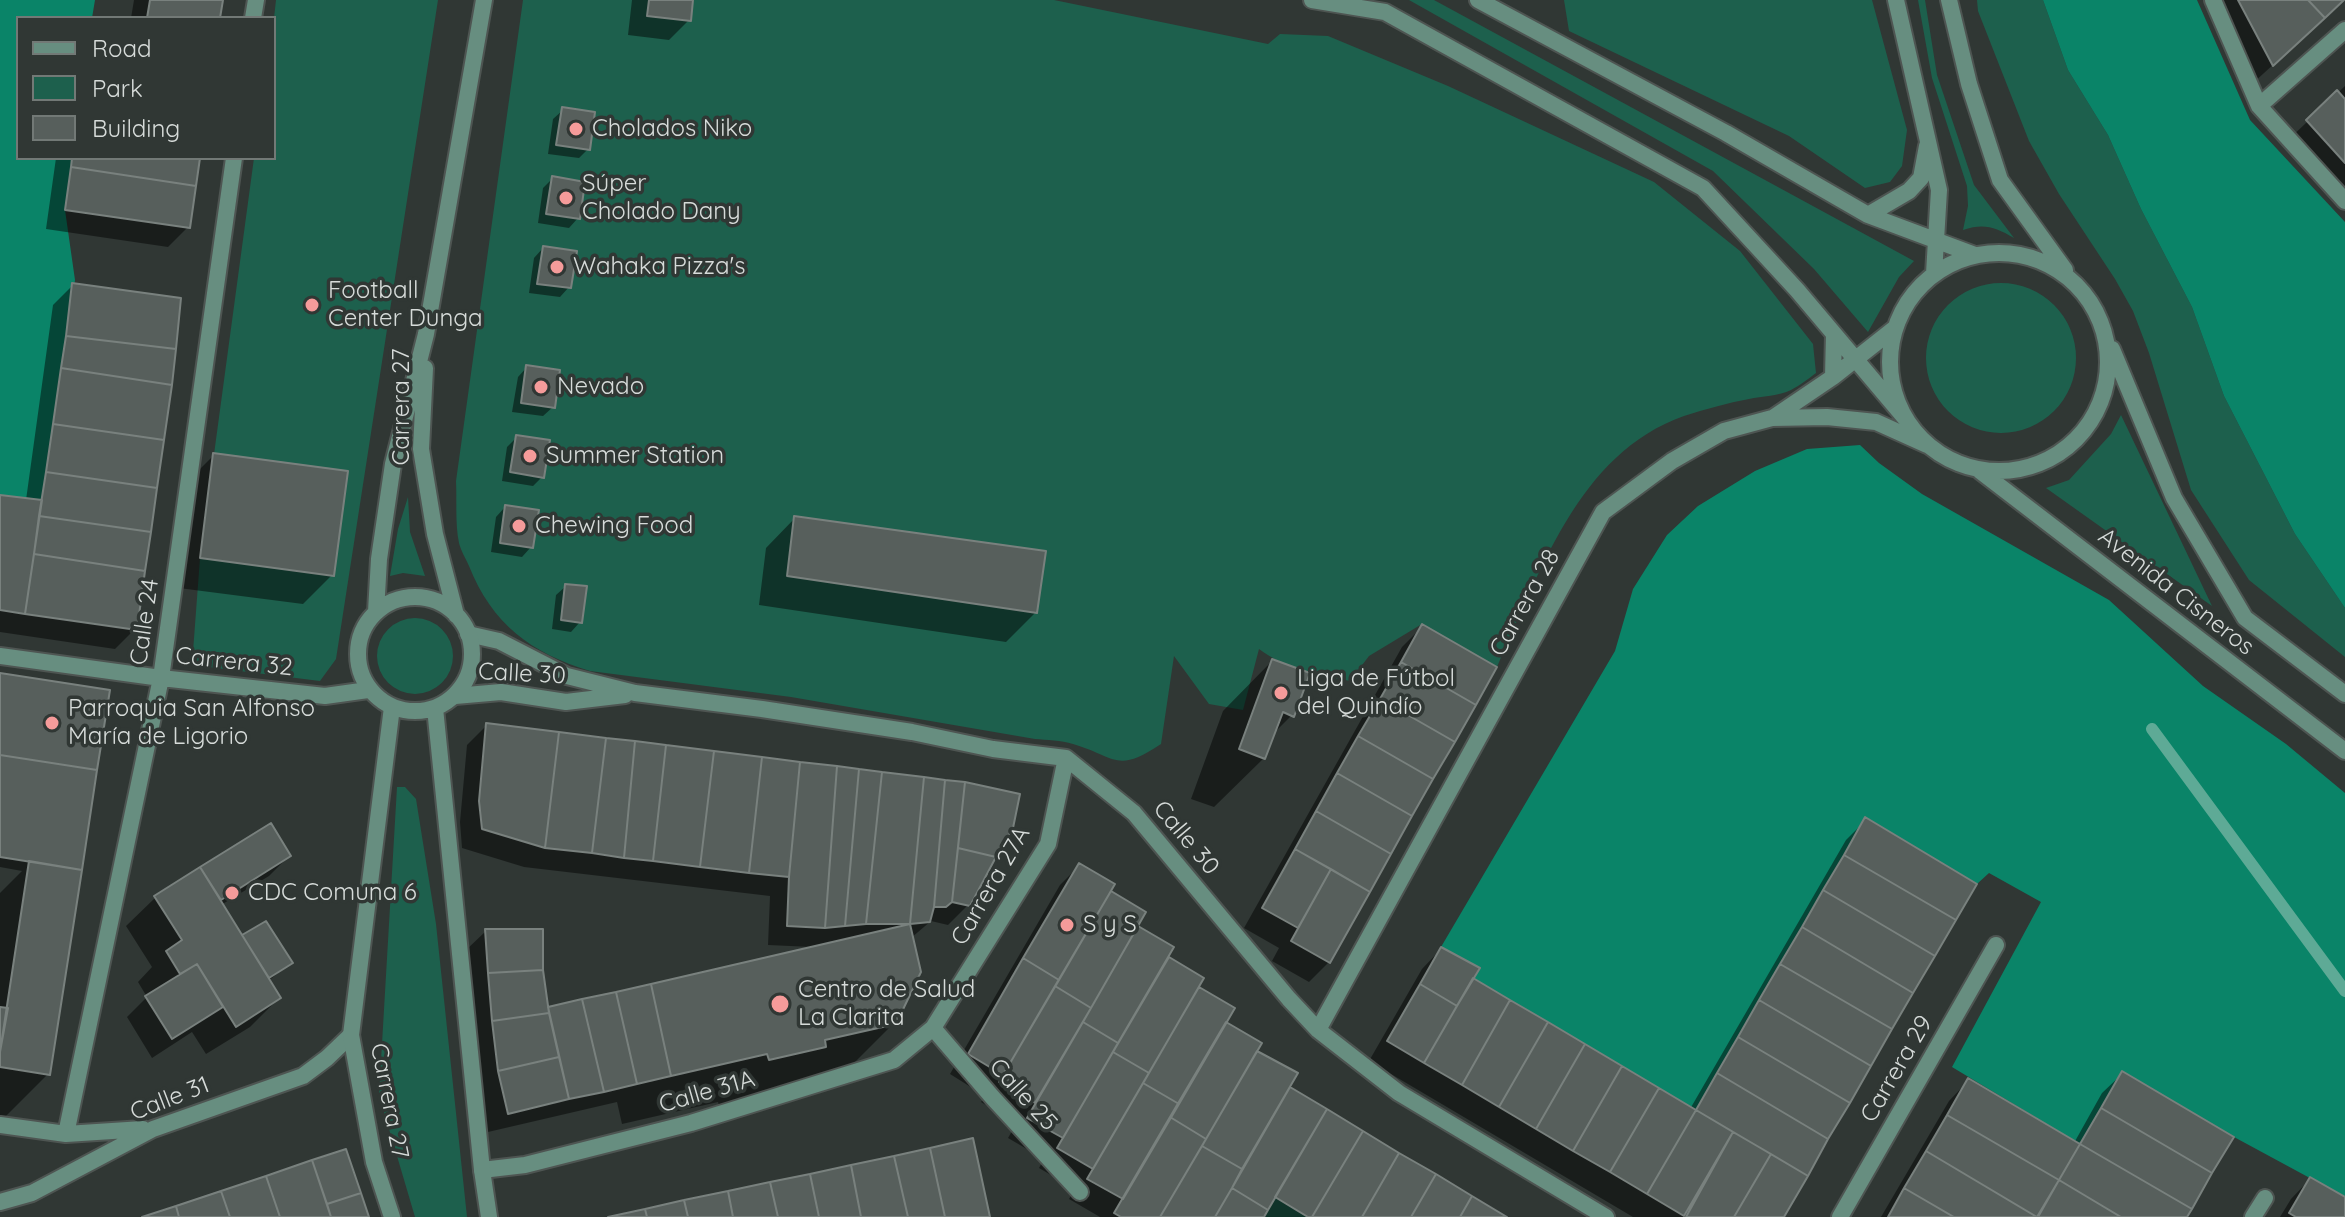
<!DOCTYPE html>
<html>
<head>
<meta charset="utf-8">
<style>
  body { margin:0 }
  #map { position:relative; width:2345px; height:1217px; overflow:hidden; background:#303734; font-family:Quicksand,sans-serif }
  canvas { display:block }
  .legend { position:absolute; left:16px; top:16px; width:260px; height:144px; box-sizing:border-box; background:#303734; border:2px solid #727976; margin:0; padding:10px 14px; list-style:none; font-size:24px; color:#d6dbd9 }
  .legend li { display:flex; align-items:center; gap:16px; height:40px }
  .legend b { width:40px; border:2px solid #727976 }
</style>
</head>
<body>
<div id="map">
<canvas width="2345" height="1217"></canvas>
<ul class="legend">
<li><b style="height:10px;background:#678e80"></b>Road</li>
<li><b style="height:22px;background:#1d604d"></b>Park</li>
<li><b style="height:22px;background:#575f5c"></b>Building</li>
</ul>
</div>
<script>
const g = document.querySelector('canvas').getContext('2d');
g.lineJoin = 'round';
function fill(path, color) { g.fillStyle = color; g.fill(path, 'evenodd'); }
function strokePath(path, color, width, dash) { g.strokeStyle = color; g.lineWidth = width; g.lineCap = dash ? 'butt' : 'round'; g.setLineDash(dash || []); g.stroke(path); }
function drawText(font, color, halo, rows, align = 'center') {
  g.font = font + ' Quicksand,sans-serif'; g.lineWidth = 7; g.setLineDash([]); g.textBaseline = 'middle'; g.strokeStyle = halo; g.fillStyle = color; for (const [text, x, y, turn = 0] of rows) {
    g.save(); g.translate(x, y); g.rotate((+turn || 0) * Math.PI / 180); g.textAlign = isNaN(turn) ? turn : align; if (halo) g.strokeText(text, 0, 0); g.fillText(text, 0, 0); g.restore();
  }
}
fill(new Path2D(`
  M276,0H438L336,659L320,681L192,665L200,558L254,158H274V18Z
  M523,0H1054L1268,44L1280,34L1328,36L1448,86L1654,182L1740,251L1813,344L1816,373C1808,379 1799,386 1791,390C1779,396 1762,396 1749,399C1728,403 1705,409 1684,416C1578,453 1539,575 1497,667L1422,624L1369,656L1350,681C1318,675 1285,669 1259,649L1243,710L1209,704L1174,656L1161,744C1116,774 1117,757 1073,744C1061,740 1047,740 1035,739L791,697L590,671C531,653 492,624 469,566C466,559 461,551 459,543C455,523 457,501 456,481Z
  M1409,0H1434L1914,261L1899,277L1868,332L1814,269L1713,171Z
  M1564,0H1872L1907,130L1902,166L1890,182L1865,188L1789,136L1569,31Z
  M1918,0H1925L1937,75L1974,185L2014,238C1995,227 1984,223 1963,230L1968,206L1967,186L1932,78Z
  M1977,0H2043L2068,70L2108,135L2141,209L2192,307L2224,396L2295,534L2345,608V657L2249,580L2191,490L2149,353L2133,311L2115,279L2059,194L2029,141L1978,11Z
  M1926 358a75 75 0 1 1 150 0a75 75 0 1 1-150 0Z
  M2121,415L2212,606L2046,488L2069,480L2111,434Z
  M408,497L410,532L425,576L403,573L390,576L398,529Z
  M377 656a38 38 0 1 1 76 0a38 38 0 1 1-76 0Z
  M397,787H405L416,799L436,924L467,1217H415L379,1095Z
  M1275,1197L1308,1217H1264Z`), '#1d604d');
fill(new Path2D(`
  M0,0H95L92,18H18V158H72L65,210L75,280L42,500L0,495Z
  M2043,0H2197L2250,120L2345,222V608L2295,534L2224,396L2192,307L2141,209L2108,135L2068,70Z
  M1860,445L1879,463L1922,494L2109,600L2203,686L2286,744L2345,793V1197L2234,1137L2122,1071L2080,1144L1952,1067L2041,902L1989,873L1977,884L1865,818L1696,1110L1473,978L1479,968L1441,947L1615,651L1633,589L1667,535L1698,506L1755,471L1807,449Z`), '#0a8468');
fill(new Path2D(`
  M134,0H221L218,18H131Z
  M632,0H691L689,20L669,40L628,35Z
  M2208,0H2344L2252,84Z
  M2345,86V204L2287,141Z
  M563,110L588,149L579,158L548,154L553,119Z
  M56,158H198L188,227L168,247L46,229Z
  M553,178L578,218L569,228L538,223L543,188Z
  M543,248L569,287L560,297L529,293L534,258Z
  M73,285L135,629L115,649L0,632V496L26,500L53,305Z
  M527,367L553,407L543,416L512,412L518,377Z
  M517,437L542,477L533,486L502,481L507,447Z
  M214,455L332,575L303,604L171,587L185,484Z
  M505,507L531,547L522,557L491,552L496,517Z
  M795,518L1035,613L1006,642L759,605L766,548Z
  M566,586L580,622L571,632L552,629L556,595Z
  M1422,627L1329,962L1309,982L1272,961L1279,948L1244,928L1402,647Z
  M1272,661L1292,715L1272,735L1264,758L1214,807L1191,799L1223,711Z
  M0,675L107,692L48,1074L0,1122V893L22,871L0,867Z
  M487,725L965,784L1018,796L968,905L948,925L931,921L911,938L894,1023L844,1073L720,1108L718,1102L622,1124L617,1102L488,1132L479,1092L466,950L486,931L546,1009L812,947L768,945L770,896L524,867L462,848L460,822L467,745Z
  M1866,820L1782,1217H1633L1369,1061L1422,969L1441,949L1470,979L1690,1109L1846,840Z
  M270,826L289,856L269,876L221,905L242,939L244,937L291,963L268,981L279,998L250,1027L206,1054L192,1032L152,1058L127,1017L147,997L138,982L152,967L126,926L156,897Z
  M1079,866L1108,892L1144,913L1136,927L1172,948L1166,958L1201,978L1196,988L1232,1009L1223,1023L1255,1051L1288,1088L1503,1217H1100L1069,1199L1075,1189L1039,1168L1044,1159L1008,1138L1016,1124L981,1102L985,1096L950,1074L1060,885Z
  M2122,1074L2185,1217H1881L1949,1101L1968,1081L2074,1143L2102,1093Z
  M2310,1179L2345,1200V1217H2280L2291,1199Z`), '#0007');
strokePath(new Path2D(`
  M2152,729L2345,991`), '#5eaa96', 12);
const building = new Path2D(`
  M150,0H223L220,18H147Z
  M649,0H693L691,21L647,16Z
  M2238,0H2308L2325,18L2273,66Z
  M2308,0H2344L2325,18Z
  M2337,90L2345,99V163L2306,120Z
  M562,107L595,112L590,150L556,145Z
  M72,158H200L196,186L71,167Z
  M71,167L196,186L190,228L65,210Z
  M552,176L585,182L580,219L546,214Z
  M543,246L577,251L571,288L537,284Z
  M72,283L181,298L176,349L66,336Z
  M66,336L176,349L172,385L61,368Z
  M526,365L560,370L555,408L521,403Z
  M61,368L172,385L164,440L53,424Z
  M53,424L164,440L157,488L46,472Z
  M516,435L550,440L544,478L510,472Z
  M213,453L348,471L334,576L200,558Z
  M46,472L157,488L151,532L39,516Z
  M0,495L42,500L25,614L0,610Z
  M505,505L539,510L533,548L500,543Z
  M39,516L151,532L145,571L34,554Z
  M794,516L1046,551L1037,613L787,576Z
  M34,554L145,571L137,630L25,614Z
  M565,584L587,586L582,623L561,620Z
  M1422,624L1497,667L1476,705L1401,662Z
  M1272,659L1310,673L1294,717L1283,712L1265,759L1239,749Z
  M1401,662L1476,705L1455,742L1380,699Z
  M0,673L110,690L97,770L0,755Z
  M1380,699L1455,742L1433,779L1358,736Z
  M486,723L559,732L545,848L482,829L479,801Z
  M559,732L606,738L592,853L545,848Z
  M1358,736L1433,779L1412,816L1337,773Z
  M606,738L635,741L624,858L592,853Z
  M635,741L666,745L653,861L624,858Z
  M666,745L714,751L700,867L653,861Z
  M714,751L762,757L749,873L700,867Z
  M0,755L97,770L82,870L0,857Z
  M762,757L800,762L789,877L749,873Z
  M800,762L837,766L825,928L787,926L789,877Z
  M837,766L859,769L845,926L825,928Z
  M859,769L882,772L866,924L845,926Z
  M882,772L924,777L910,924H866Z
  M1337,773L1412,816L1391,854L1316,811Z
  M924,777L945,780L934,907L930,922L910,924Z
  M945,780L965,782L952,902L946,907H934Z
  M965,782L1020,794L1013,828L996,857L958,848Z
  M1316,811L1391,854L1370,892L1295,849Z
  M1865,817L1977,884L1956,920L1844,855Z
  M271,823L291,856L221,900L200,867Z
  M958,848L996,857L970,906L952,902Z
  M1295,849L1331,869L1298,928L1262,908Z
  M1844,855L1956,920L1935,956L1823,890Z
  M29,861L82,870L50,1075L0,1067V1052Z
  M1079,863L1115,884L1059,980L1023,958Z
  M200,867L281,998L236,1027L197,964L180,974L166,951L182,940L154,896Z
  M1331,869L1370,892L1330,963L1291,941Z
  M1823,890L1935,956L1913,993L1802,927Z
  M1111,891L1146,912L1091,1008L1055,986Z
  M266,921L293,963L269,978L242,935Z
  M910,924L921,972L896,1024L825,1040L826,1047L769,1060L767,1054L671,1076L651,984Z
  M1138,926L1174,947L1118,1043L1083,1022Z
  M1802,927L1913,993L1892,1029L1780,964Z
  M485,929H543V970L488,973Z
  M1441,947L1480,968L1457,1006L1420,984Z
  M1169,957L1204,978L1149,1073L1113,1052Z
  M1023,958L1059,980L1003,1075L968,1054Z
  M197,964L223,1007L172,1039L145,996Z
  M1780,964L1892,1029L1871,1066L1759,1000Z
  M543,970L549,1013L492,1021L488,973Z
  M1473,978L1510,1000L1462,1085L1424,1063Z
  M651,984L671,1076L637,1084L616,992Z
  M1420,984L1457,1006L1424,1063L1387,1041Z
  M1055,986L1091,1008L1035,1103L999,1082Z
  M1199,987L1235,1008L1179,1104L1143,1083Z
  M616,992L637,1084L604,1092L582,999Z
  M582,999L604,1092L569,1099L548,1007Z
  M1510,1000L1548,1022L1499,1107L1462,1085Z
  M1759,1000L1871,1066L1850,1103L1738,1037Z
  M0,1007L8,1008L0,1052Z
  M549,1013L559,1057L498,1071L492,1021Z
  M1083,1022L1118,1043L1063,1138L1027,1118Z
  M1226,1022L1262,1043L1206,1139L1170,1117Z
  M1548,1022L1585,1044L1536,1129L1499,1107Z
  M1738,1037L1850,1103L1828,1139L1717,1073Z
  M1585,1044L1622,1066L1573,1151L1536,1129Z
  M1257,1051L1298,1073L1242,1169L1202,1146Z
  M1113,1052L1149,1073L1093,1169L1057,1148Z
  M559,1057L569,1099L508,1114L498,1071Z
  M1622,1066L1659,1088L1610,1172L1573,1151Z
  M2122,1071L2234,1137L2212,1173L2101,1108Z
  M1717,1073L1828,1139L1808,1176L1696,1110Z
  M1968,1078L2080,1144L2059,1180L1947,1115Z
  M1143,1083L1179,1104L1123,1199L1087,1179Z
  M1290,1087L1327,1109L1268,1210L1232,1188Z
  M1659,1088L1696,1110L1647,1194L1610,1172Z
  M2101,1108L2212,1173L2192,1209L2080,1144Z
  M1327,1109L1363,1131L1312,1217H1308L1275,1197Z
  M1696,1110L1733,1132L1684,1216L1647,1194Z
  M1947,1115L2059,1180L2037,1217L1926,1151Z
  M1170,1117L1206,1139L1160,1217H1121L1114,1213Z
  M1363,1131L1399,1153L1362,1217H1312Z
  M1733,1132L1771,1154L1734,1217H1686Z
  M973,1138L990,1217H945L930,1148Z
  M2080,1144L2192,1209L2187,1217H2121L2059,1180Z
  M1202,1146L1242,1169L1232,1188L1215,1217H1160Z
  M930,1148L945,1217H908L894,1156Z
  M346,1149L361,1193L327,1204L312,1160Z
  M1926,1151L2037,1217H1954L1904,1188Z
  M1399,1153L1436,1174L1411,1217H1362Z
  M1771,1154L1808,1176L1784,1217H1734Z
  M894,1156L908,1217H861L851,1165Z
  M312,1160L331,1217H280L266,1176Z
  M851,1165L861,1217H819L810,1174Z
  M810,1174L819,1217H778L770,1182Z
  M1436,1174L1472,1196L1460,1217H1411Z
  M266,1176L280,1217H230L221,1191Z
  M2310,1177L2345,1197V1217H2296L2289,1213Z
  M2059,1180L2121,1217H2038Z
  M770,1182L778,1217H733L728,1191Z
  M1232,1188L1268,1210L1264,1217H1215Z
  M1904,1188L1954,1217H1888Z
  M221,1191L230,1217H179L176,1206Z
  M728,1191L733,1217H688L684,1200Z
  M361,1193L369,1217H331L327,1204Z
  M1472,1196L1507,1217H1460Z
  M684,1200L688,1217H647L645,1209Z
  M176,1206L179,1217H142Z
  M645,1209L647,1217H608Z`);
fill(building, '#575f5c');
strokePath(building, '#79817e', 2);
const minor = new Path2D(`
  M1312,0L1385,12L1703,188L1797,290L1905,418
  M1478,0L1726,133L1868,215L1975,255
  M1896,0L1939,190L1934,274
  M1949,0L1969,84L2000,180L2065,270
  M2213,0L2259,106L2345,201
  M253,18L256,0
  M2259,106L2345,30
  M1868,215L1909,191L1921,178L1927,146
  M1890 362a109 109 0 1 1 218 0a109 109 0 1 1-218 0Z
  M2112,349L2174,498L2245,618L2345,694
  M1833,377L1834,334
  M1774,417L1833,377L1895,328
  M1980,471L2345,751
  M468,634L499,641L567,676L635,693L762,709L912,732L993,749L1066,758L1134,813L1289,999L1318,1030L1399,1093L1606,1217
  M0,656L161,678L325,696L368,690
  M455,696L501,692L566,702L625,695
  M933,1028L993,1098L1080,1192
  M1318,1030L1603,512L1672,461L1724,431L1772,418L1827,417L1876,422L1927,445
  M0,1125L66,1134L143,1129
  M66,1134L161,678L234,158
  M482,1170L525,1165L691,1123L894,1060L933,1028L1048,844L1066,758
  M0,1202L32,1193L153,1129L303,1076L327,1058L351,1035
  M1840,1217L1996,945
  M2253,1217L2265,1198`);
const tertiary = new Path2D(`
  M425,368L421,449L435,534L456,615
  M358 654a57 57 0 1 1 114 0a57 57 0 1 1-114 0Z
  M376,612L379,559L393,464L426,334L484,0
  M392,707L351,1035L374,1162L392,1217
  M435,708L482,1170L489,1217`);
strokePath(minor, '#4e5552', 20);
strokePath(tertiary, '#4e5552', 20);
strokePath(minor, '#678e80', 16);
strokePath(tertiary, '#678e80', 16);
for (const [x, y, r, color] of [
  [576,129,8,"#f59b9a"],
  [566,198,8,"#f59b9a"],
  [557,267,8,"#f59b9a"],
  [312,305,8,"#f59b9a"],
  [541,387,8,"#f59b9a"],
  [530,456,8,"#f59b9a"],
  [519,526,8,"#f59b9a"],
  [1281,693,8,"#f59b9a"],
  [52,723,8,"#f59b9a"],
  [232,893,8,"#f59b9a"],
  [1067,925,8,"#f59b9a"],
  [780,1004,10,"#f59b9a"]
]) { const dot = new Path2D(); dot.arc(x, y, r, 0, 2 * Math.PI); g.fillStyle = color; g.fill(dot); strokePath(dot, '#303734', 3); }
drawText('24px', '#d6dbd9', '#303734', [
  ["Cholados Niko",592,129],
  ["Súper",582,184],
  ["Cholado Dany",582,212],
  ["Wahaka Pizza's",573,267],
  ["Football",328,291],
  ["Center Dunga",328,319],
  ["Nevado",557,387],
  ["Summer Station",546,456],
  ["Chewing Food",535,526],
  ["Liga de Fútbol",1297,679],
  ["del Quindío",1297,707],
  ["Parroquia San Alfonso",68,709],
  ["María de Ligorio",68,737],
  ["CDC Comuna 6",248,893],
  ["S y S",1083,925],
  ["Centro de Salud",798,990],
  ["La Clarita",798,1018]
], 'left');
drawText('24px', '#d6dbd9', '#303734', [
  ["Carrera 27",402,407,-90],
  ["Avenida Cisneros",2176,592,38],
  ["Carrera 28",1525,603,-61],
  ["Calle 24",145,622,-82],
  ["Carrera 32",234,662,6],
  ["Calle 30",522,674,3],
  ["Calle 30",1186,838,50],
  ["Carrera 27A",991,886,-60],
  ["Carrera 29",1897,1069,-60],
  ["Calle 31A",707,1092,-16],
  ["Calle 25",1023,1095,48],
  ["Calle 31",170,1099,-21],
  ["Carrera 27",389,1101,79]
]);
</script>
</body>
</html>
